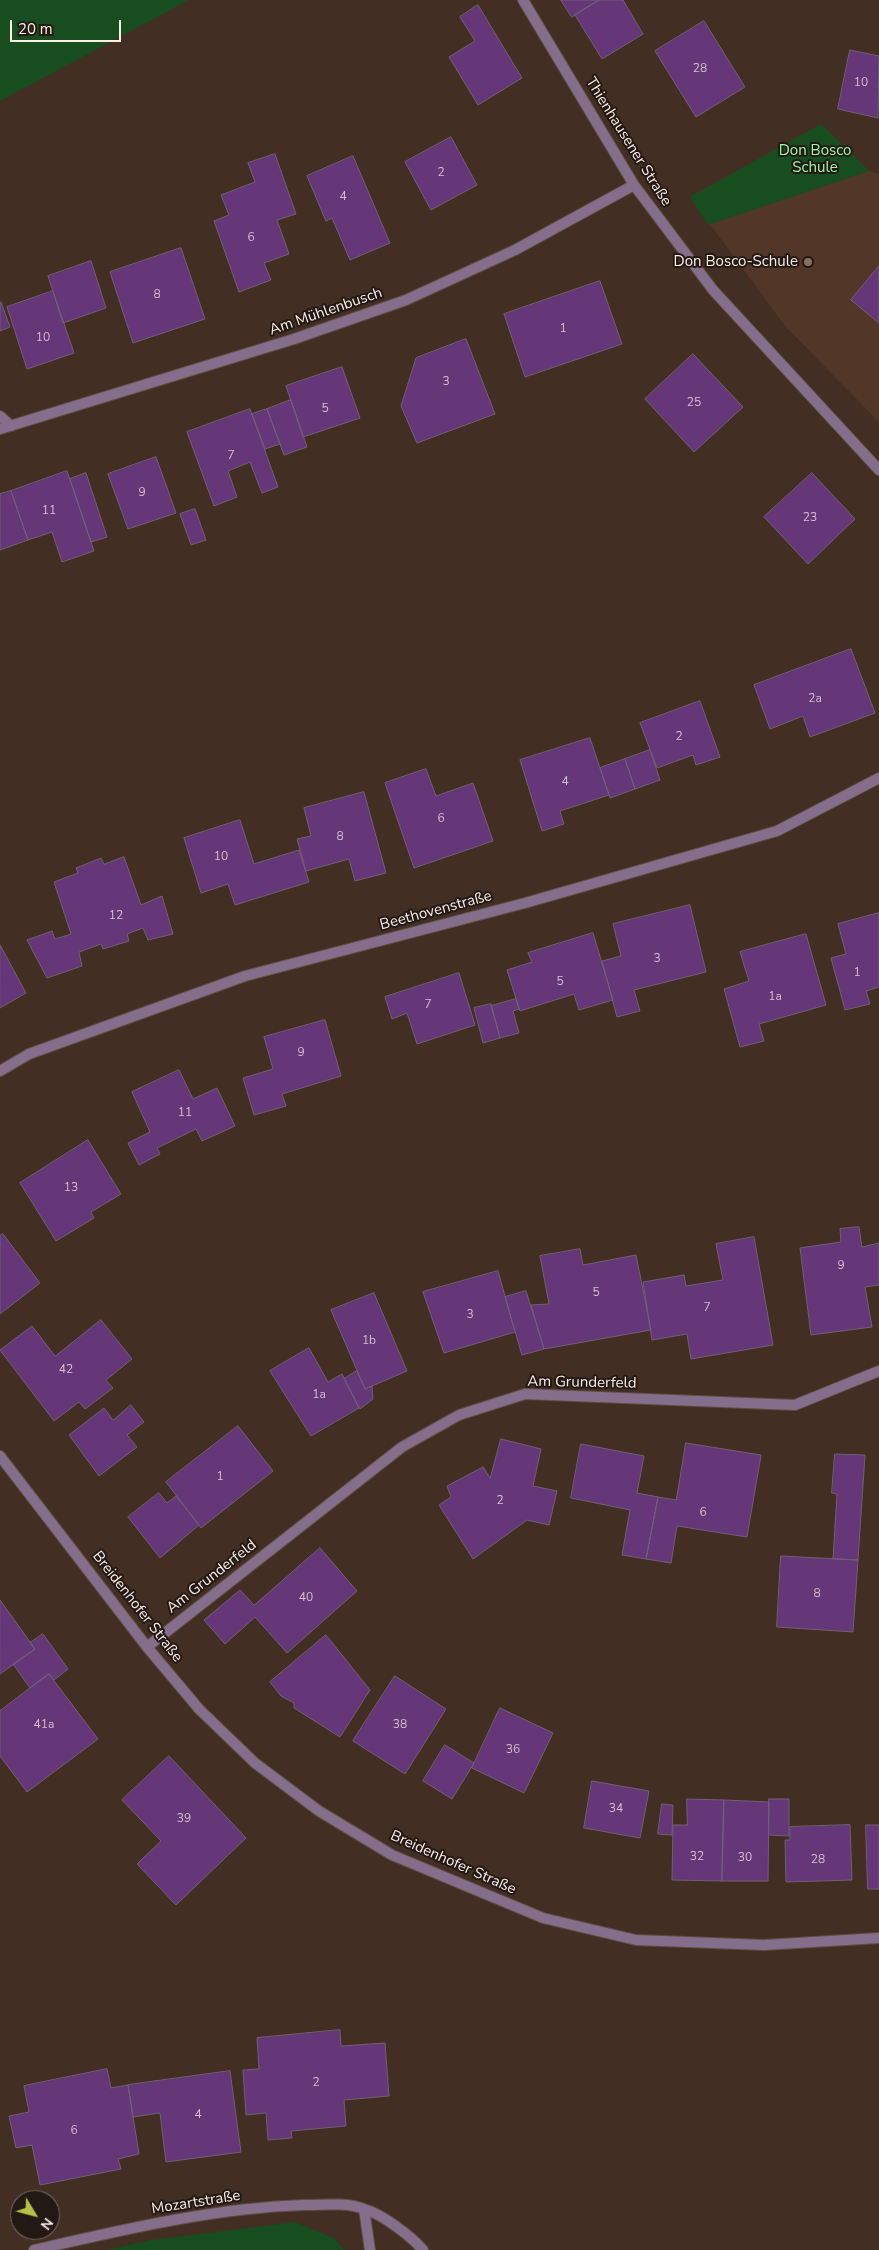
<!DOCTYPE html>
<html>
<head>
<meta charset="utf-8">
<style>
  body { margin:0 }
  #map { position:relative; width:879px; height:2250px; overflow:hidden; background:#432e23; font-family:"Nunito Sans",sans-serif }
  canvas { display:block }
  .north { position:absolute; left:10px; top:2190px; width:50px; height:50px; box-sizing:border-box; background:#231914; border:1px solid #7a6e68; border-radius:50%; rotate:127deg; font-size:14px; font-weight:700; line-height:20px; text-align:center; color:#fcede6 }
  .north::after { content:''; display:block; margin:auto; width:18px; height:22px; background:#b8c147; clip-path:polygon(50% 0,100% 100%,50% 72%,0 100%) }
  .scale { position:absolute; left:10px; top:20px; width:111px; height:22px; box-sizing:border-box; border:2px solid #fcede6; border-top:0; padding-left:6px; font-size:15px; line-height:18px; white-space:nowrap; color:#fcede6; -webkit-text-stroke:4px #231914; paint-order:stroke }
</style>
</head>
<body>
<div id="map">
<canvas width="879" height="2250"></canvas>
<div class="north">N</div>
<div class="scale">20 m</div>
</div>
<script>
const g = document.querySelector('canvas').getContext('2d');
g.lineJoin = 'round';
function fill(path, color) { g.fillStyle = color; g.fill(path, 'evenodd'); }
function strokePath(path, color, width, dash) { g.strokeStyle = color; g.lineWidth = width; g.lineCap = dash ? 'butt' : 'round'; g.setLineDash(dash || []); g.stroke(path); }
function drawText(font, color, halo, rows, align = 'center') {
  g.font = font + ' "Nunito Sans",sans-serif'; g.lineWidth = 4; g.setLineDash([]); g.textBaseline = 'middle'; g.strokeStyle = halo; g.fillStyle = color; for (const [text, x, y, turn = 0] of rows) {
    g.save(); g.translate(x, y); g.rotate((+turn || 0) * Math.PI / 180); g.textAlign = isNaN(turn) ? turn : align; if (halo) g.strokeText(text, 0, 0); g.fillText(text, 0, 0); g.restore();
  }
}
fill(new Path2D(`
  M821,124L869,171L879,174V422L785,326L690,197Z`), '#523628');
fill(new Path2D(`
  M0,0H189L0,101Z
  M821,124L869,171L708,225L690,197Z
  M295,2222L334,2238L344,2250H107L151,2240Z`), '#174d1f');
const building = new Path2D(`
  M561,0H599L572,17Z
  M599,0H623L643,34L602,59L575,15Z
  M478,5L522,78L478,105L449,57L475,41L460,17Z
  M704,21L745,87L696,117L655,51Z
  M850,50L879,56L878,118L838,109Z
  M451,137L477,185L431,210L405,162Z
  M275,154L296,214L277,220L289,254L264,263L271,280L239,292L214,221L229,215L221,195L255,182L248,163Z
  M353,156L390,243L350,260L332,218L326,221L307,176Z
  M181,248L205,319L133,343L110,272Z
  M91,261L106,308L63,323L48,276Z
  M879,266V323L851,300Z
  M600,281L622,344L525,377L504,314Z
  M53,291L74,353L27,369L7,307Z
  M1,302L10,327L0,331V303Z
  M466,339L495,414L417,443L401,406L416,358Z
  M693,354L743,407L694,452L645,399Z
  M342,367L360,418L303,437L286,386Z
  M291,400L307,447L284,455L267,409Z
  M250,409L278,487L262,493L250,462L228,471L237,497L214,506L187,432Z
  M267,409L280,444L265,449L252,414Z
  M156,457L176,513L128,529L108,474Z
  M67,471L94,551L62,562L52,532L28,540L11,491Z
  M86,473L107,537L91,542L70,479Z
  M812,473L855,519L808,564L764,517Z
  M11,491L28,540L0,550V494Z
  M195,509L206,540L191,545L180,514Z
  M851,649L875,713L810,737L803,716L770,729L754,685Z
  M700,701L720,757L696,765L693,755L657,768L640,723Z
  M590,738L609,795L560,811L564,824L542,831L520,760Z
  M650,750L660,780L635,789L625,759Z
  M625,759L635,789L610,798L600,768Z
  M426,769L436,796L473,783L493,841L414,868L385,783Z
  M364,792L386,873L355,881L349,859L306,871L297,839L311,836L304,808Z
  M240,820L254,864L299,850L309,882L235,905L228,884L201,893L184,838Z
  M124,857L141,905L162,896L173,934L148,940L143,928L127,934L129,941L103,949L101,944L79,952L82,966L47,978L27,940L52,931L55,939L71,934L54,882L78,873L76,868L101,858L104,864Z
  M690,905L706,972L634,990L640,1011L617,1017L602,961L621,956L613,924Z
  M879,913V987L866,991L870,1004L845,1010L831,958L846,954L838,924Z
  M593,933L613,1000L579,1010L574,994L520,1011L507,970L532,962L528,953Z
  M806,934L826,1005L759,1024L764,1041L740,1047L724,989L749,981L740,952Z
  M0,945L26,993L0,1008Z
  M459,973L475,1025L417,1044L407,1013L392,1019L385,997Z
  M516,999L519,1009L513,1011L519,1033L500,1038L491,1006Z
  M491,1004L500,1038L483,1043L474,1008Z
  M325,1020L341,1076L282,1094L286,1106L254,1115L243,1078L273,1069L264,1037Z
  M179,1070L193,1099L217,1088L235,1126L202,1141L196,1129L157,1148L160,1154L139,1165L128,1143L150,1132L132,1092Z
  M88,1140L121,1194L91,1212L94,1218L56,1241L20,1183Z
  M859,1227L862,1247L879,1243V1285L865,1287L872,1327L811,1335L800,1248L841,1242L840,1229Z
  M3,1234L40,1283L0,1314V1236Z
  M754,1237L773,1345L691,1359L687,1334L652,1340L643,1282L684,1275L686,1286L723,1280L716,1244Z
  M580,1249L583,1265L636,1255L651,1330L544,1349L531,1305L549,1304L540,1256Z
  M498,1271L515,1332L444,1353L423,1292Z
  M526,1291L544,1349L522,1355L505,1297Z
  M374,1293L407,1371L365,1389L331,1310Z
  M101,1320L132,1359L106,1380L113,1388L85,1409L79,1402L54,1421L0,1350L32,1326L55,1356Z
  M309,1348L328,1382L342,1374L359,1408L311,1436L270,1371Z
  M357,1371L365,1389L372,1386L373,1399L360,1409L344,1379Z
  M131,1405L144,1422L127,1435L137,1447L99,1476L69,1435L104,1408L113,1420Z
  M238,1426L273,1471L201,1528L166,1482Z
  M501,1439L541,1449L533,1486L557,1491L549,1525L527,1520L473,1559L439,1505L451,1497L447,1486L483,1467L490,1478Z
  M686,1443L761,1455L747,1537L677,1526L671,1563L646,1559L658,1497L676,1500Z
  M581,1444L644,1456L637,1493L658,1497L646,1559L622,1555L630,1510L571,1498Z
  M835,1454L865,1455L858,1560L833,1559L837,1494L832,1493Z
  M159,1493L167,1503L176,1496L199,1525L160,1558L128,1517Z
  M320,1548L357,1591L287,1653L255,1617L225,1644L204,1620L240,1590L254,1605Z
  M781,1556L858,1560L853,1632L777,1627Z
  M0,1600L35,1649L0,1674Z
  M43,1634L68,1669L54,1680L49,1674L30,1688L13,1664L35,1649L30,1643Z
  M326,1635L370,1690L340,1737L294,1708V1703L281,1696L270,1682Z
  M49,1674L98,1739L27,1792L0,1756V1711Z
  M395,1676L446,1709L405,1774L353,1741Z
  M500,1708L553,1733L524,1793L472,1768Z
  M445,1745L474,1763L452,1799L423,1781Z
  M169,1756L246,1838L176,1905L137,1864L161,1841L122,1800Z
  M592,1781L649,1791L640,1838L584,1828Z
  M687,1799L724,1800L722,1881L672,1880L673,1825H687Z
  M769,1799H789V1836L769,1835Z
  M724,1800L769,1802L768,1881H722Z
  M662,1804L673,1805L672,1835L658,1834Z
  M850,1825L852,1880L786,1882L785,1840H790V1827Z
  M866,1825H879V1889H868Z
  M340,2030L341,2046L385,2043L389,2096L344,2100L346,2126L291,2131L292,2138L268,2140L266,2113L246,2115L243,2070L259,2069L257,2038Z
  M107,2069L111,2088L128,2085L139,2154L118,2159L121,2169L40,2185L32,2145L16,2148L9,2116L29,2112L24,2086Z
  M230,2071L241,2152L166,2162L160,2113L133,2117L128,2085Z`);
fill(building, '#653678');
strokePath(building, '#6f6175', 1);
const lane = new Path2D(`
  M0,416L11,426
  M859,1379L879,1371`);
const street = new Path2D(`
  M523,0L634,185L713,290L879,470
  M0,429L294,339L406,300L515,250L634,185
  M0,1071L29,1054L245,976L525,903L777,831L879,778
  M0,1456L147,1647L199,1709L255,1763L319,1811L392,1855L543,1918L636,1940L764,1945L879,1938
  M147,1647L402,1447L459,1415L525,1394L795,1405L859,1379
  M364,2209L370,2250
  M34,2250C122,2230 213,2208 304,2205C323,2205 345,2202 364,2209C382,2214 411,2236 423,2250`);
strokePath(lane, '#614d42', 12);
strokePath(street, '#614d42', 12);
strokePath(lane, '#856e8b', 10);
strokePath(street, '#856e8b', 10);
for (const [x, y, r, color] of [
  [808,262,5,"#8d6e63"]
]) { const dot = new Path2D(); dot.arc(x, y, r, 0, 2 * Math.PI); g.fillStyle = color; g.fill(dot); strokePath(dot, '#231914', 2); }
drawText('12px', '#d6bfca', null, [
  ["28",700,69],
  ["10",861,83],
  ["2",441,173],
  ["4",343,197],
  ["6",251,238],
  ["8",157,295],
  ["1",563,329],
  ["10",43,338],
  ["3",446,382],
  ["25",694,403],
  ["5",325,409],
  ["7",231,456],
  ["9",142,493],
  ["11",49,511],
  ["23",810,518],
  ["2a",815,699],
  ["2",679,737],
  ["4",565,782],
  ["6",441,819],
  ["8",340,837],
  ["10",221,857],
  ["12",116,916],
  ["3",657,959],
  ["1",857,973],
  ["5",560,982],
  ["1a",775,997],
  ["7",428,1005],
  ["9",301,1053],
  ["11",185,1113],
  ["13",71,1188],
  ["9",841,1266],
  ["5",596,1293],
  ["7",707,1308],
  ["3",470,1315],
  ["1b",369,1341],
  ["42",66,1370],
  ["1a",319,1395],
  ["1",220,1477],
  ["2",500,1501],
  ["6",703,1513],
  ["8",817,1594],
  ["40",306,1598],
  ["41a",44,1725],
  ["38",400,1725],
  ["36",513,1750],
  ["34",616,1809],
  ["39",184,1819],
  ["32",697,1857],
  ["30",745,1858],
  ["28",818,1860],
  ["2",316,2083],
  ["4",198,2115],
  ["6",74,2131]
]);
drawText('15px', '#fcede6', '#231914', [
  ["Thienhausener Straße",628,142,58],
  ["Am Mühlenbusch",326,312,-19],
  ["Beethovenstraße",436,911,-15],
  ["Am Grunderfeld",582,1383,1],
  ["Am Grunderfeld",212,1577,-38],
  ["Breidenhofer Straße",137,1607,52],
  ["Breidenhofer Straße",453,1863,24],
  ["Mozartstraße",196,2203,-9]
]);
drawText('15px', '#9cf9a3', '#231914', [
  ["Don Bosco",815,151],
  ["Schule",815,168]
]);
drawText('15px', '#fcede6', '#231914', [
  ["Don Bosco-Schule",798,262]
], 'right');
</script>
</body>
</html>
